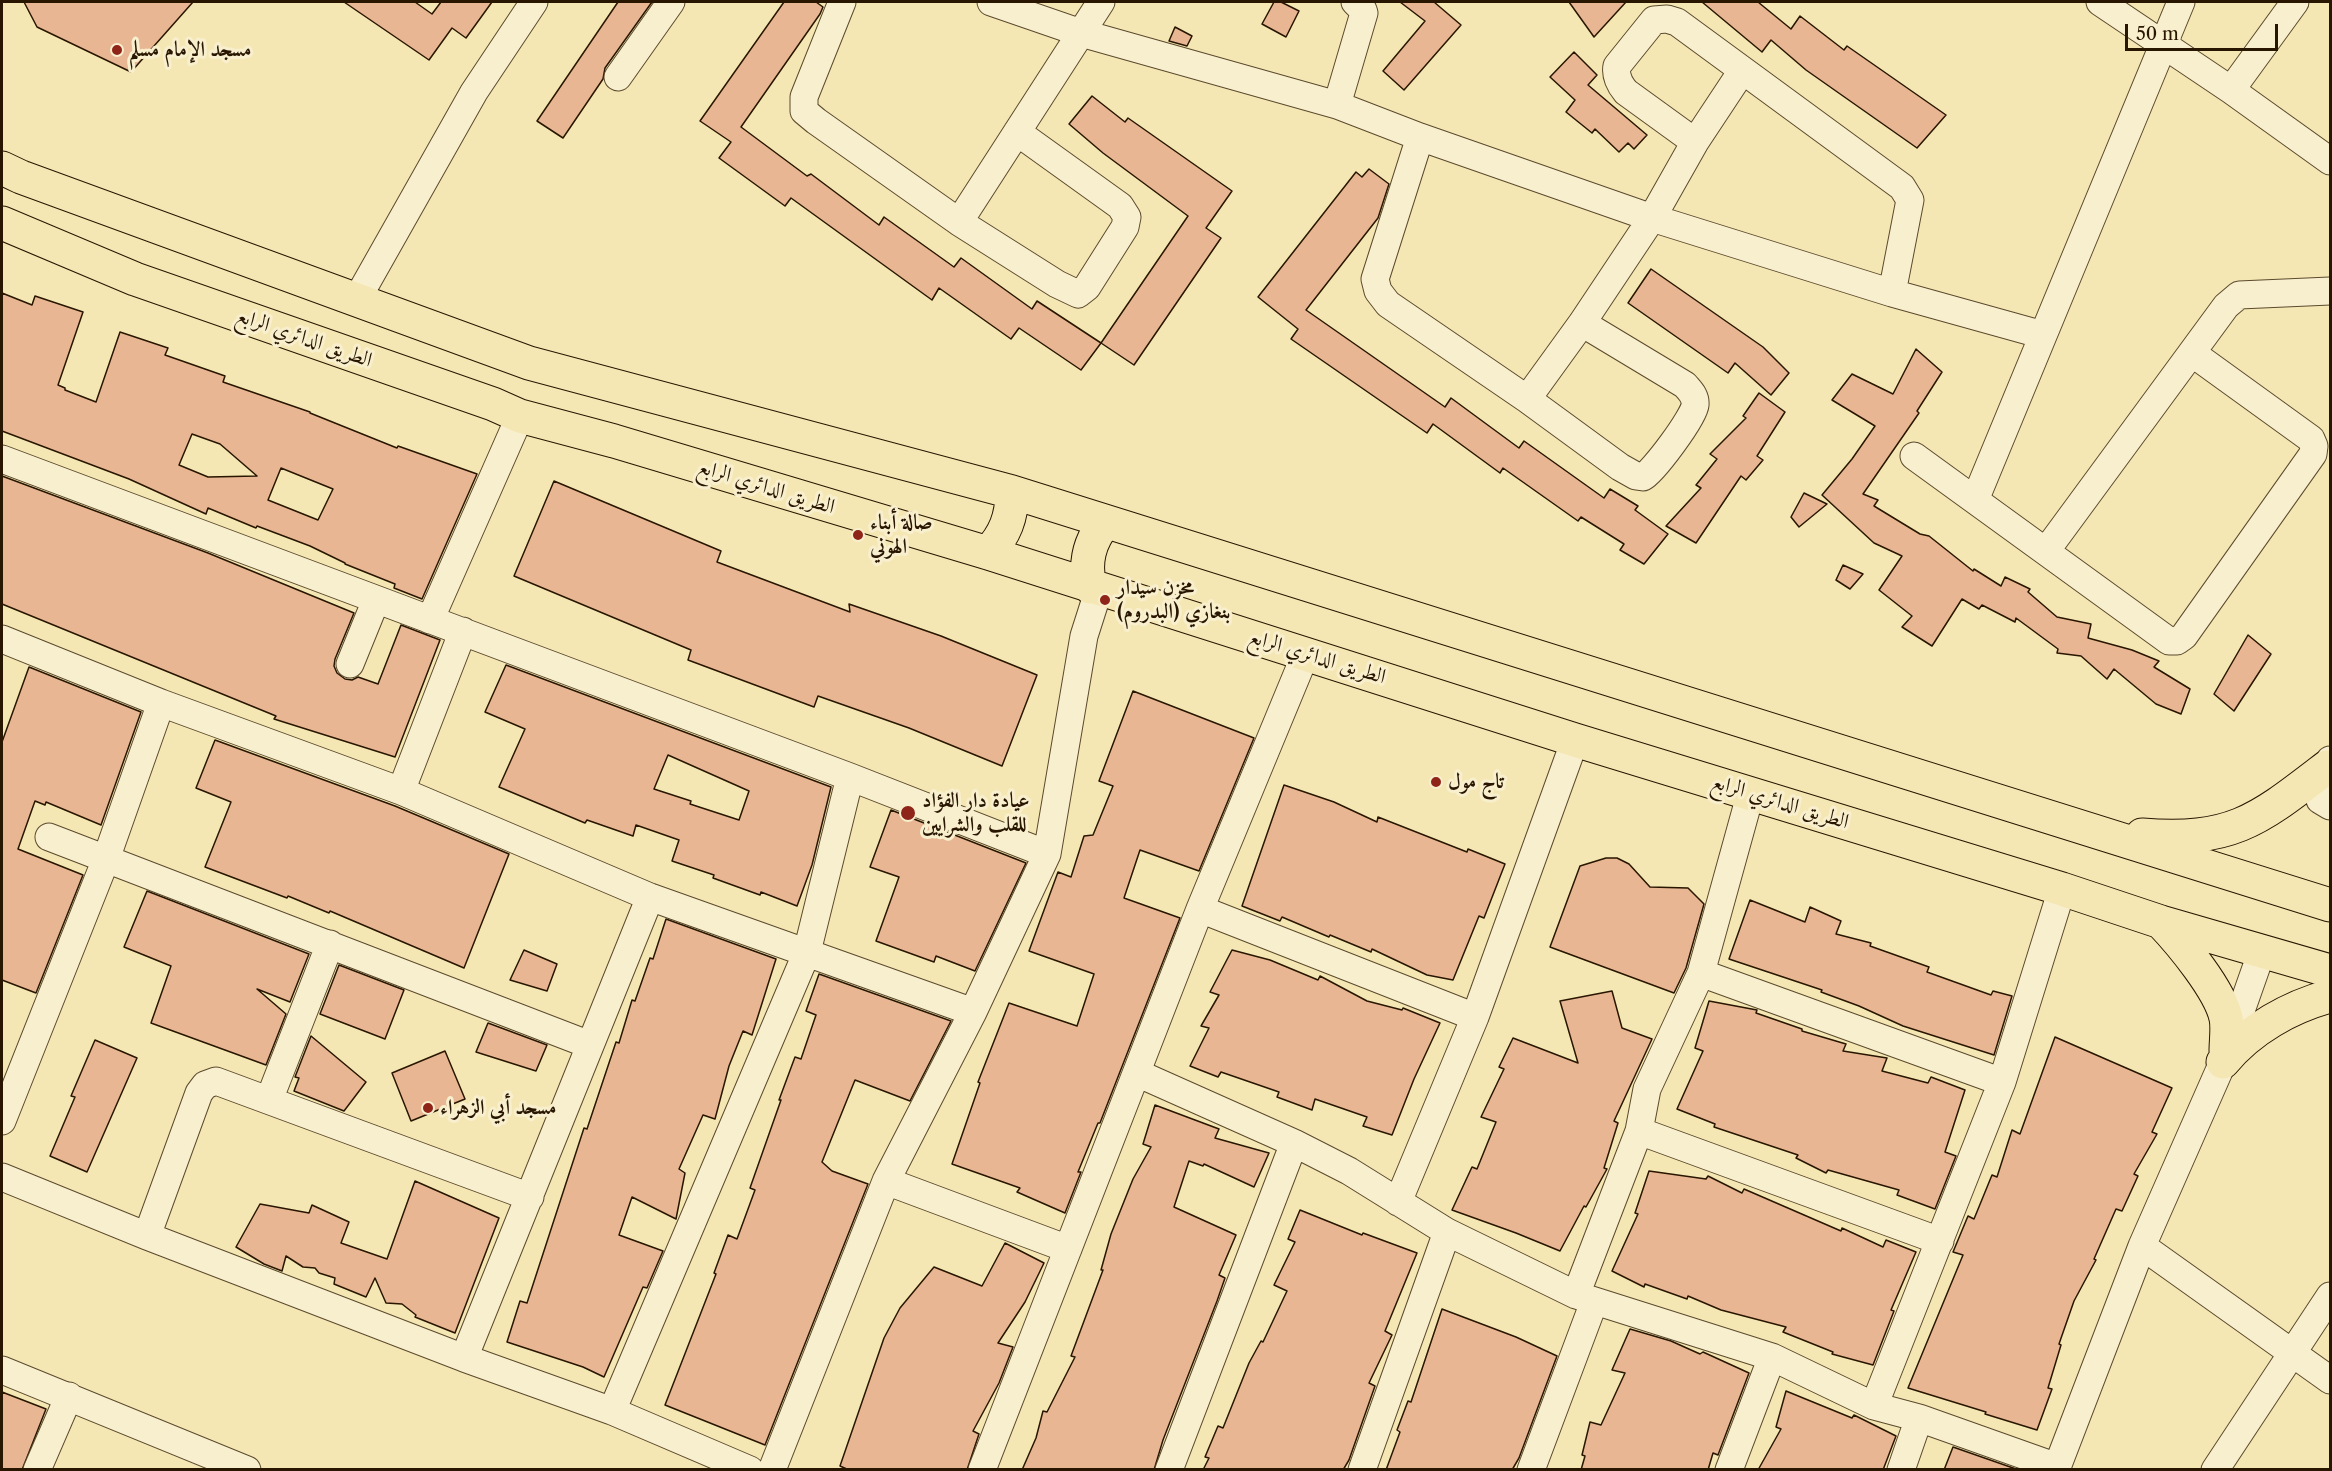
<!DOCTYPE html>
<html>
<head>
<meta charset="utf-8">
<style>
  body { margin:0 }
  #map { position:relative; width:2332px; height:1471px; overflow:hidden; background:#f5e7b3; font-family:"Libre Caslon Text",serif }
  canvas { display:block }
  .frame { position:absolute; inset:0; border:3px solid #281600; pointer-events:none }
  .scale { position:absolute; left:2125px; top:24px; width:153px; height:27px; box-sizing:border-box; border:3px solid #281600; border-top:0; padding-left:8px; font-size:18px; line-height:21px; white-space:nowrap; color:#281600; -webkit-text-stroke:4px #f8efce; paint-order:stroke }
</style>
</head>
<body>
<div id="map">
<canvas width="2332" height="1471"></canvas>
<div class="frame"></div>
<div class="scale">50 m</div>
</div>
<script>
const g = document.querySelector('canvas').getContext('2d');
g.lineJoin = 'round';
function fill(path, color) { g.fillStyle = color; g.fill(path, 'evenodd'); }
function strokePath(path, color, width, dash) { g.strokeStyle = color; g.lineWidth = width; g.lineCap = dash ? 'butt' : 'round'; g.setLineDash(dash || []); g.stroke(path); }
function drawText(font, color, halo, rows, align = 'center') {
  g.font = font + ' "Libre Caslon Text",Amiri,serif'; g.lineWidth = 6; g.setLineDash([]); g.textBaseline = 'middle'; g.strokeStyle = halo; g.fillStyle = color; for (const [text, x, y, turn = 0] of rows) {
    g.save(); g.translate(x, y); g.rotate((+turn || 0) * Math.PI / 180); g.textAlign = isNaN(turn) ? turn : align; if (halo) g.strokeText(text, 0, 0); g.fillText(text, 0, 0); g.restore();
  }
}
const building = new Path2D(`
  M24,2H193L131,72L37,27Z
  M344,2H415L432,14L441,2H492L466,38L452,28L429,60Z
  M618,2H652L605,68L603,79L563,138L537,121Z
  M784,2H816L823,7L820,14L741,127L807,176L811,174L879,225L884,217L954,267L961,258L1032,309L1037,301L1101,343L1081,370L1019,328L1011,339L939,288L932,300L791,198L785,206L719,158L731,142L700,121Z
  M1274,2H1281L1299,11L1286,37L1262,24Z
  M1400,2H1434L1461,25L1404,90L1383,71L1425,21Z
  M1569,2H1626L1594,37Z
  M1702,2H1758L1791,29L1800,16L1844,50L1847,46L1946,115L1917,148L1806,70L1771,40L1762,52Z
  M1175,27L1192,36L1187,46L1169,41Z
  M1574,52L1597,75L1588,85L1647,135L1634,149L1628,143L1619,152L1595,129L1592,133L1566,112L1575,100L1550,77Z
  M1092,96L1125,122L1128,118L1232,191L1206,228L1221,238L1134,365L1101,343L1188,216L1103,153L1069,124Z
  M1369,169L1389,184L1378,218L1306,310L1445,407L1451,398L1519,448L1524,441L1604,498L1610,489L1638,506L1635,510L1668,534L1644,564L1620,550L1624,544L1581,517L1578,521L1503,468L1500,473L1433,424L1427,433L1291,339L1298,329L1258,297L1356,172L1362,177Z
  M1651,269L1763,347L1789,373L1771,395L1735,363L1728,373L1628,303Z
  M2,293L32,305L35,296L83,312L58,385L65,388V390L96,402L120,332L168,348L165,355L225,376L223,382L310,412V413L397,448L398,446L477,474L422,599L394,588L395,584L345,564V563L310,546L257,526L256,528L208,508L206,514L129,479L2,431ZM192,434L220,444L257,476L208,477L179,465ZM281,468L333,489L318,520L268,500Z
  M1916,349L1942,372L1917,411L1919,413L1863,494L1878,500L1874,506L1920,534L1929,536L1973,571L1974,569L2001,586L2005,577L2030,589L2028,592L2057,617L2091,624L2088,638L2132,650L2159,661L2154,667L2190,689L2181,714L2156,704L2114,669L2107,679L2081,656L2057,653L2058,649L2016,618L2015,622L1982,605L1979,609L1962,599L1932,646L1902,627L1912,616L1879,590L1902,556L1874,543L1822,495L1852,459L1875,426L1832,400L1852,374L1893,394Z
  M1759,393L1785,412L1757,456L1763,460L1746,480L1741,476L1696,543L1666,526L1701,488L1696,485L1717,459L1710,454L1746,418L1743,416Z
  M2,476L208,553L354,613L335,659L334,666L337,673L345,679L352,680L358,677L378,684L401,625L440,640L395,757L274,719L276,716L2,604Z
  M554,481L721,551L717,562L850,612L849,604L941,636L1037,675L1002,766L909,728L818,696L814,707L688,660L691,650L514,576Z
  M1804,493L1827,504L1799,527L1791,517Z
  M1843,565L1863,574L1850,589L1836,580Z
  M2248,635L2271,654L2234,711L2214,694Z
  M506,665L831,787L812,865L797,906L761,892L760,895L713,878L714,875L672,861L679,840L636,825L633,836L587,820L585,823L499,787L525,729L485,712ZM668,755L749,791L739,820L690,804L691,801L654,789Z
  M29,667L141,712L101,825L46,802L45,805L35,801L18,849L83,875L36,993L2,980V742Z
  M1133,691L1254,738L1199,871L1140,850L1124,898L1180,918L1100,1123H1098L1078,1172H1081L1065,1213L1017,1192L1020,1188L952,1164L980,1083L978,1082L1009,1003L1077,1026L1094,974L1029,951L1058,872L1071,877L1084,836L1093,835L1113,786L1099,781Z
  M215,740L395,806L509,854L464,968L330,911L329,913L288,896L287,898L205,867L231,802L196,788Z
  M1284,785L1334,802L1377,822L1378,817L1467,852L1468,849L1505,864L1484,918L1479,916L1453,980L1427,975L1372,949L1371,952L1330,935L1329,937L1282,917L1280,921L1242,906Z
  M891,810L1026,863L975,971L936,956L934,962L876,941L899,877L870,867Z
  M1606,858H1617L1629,864L1650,887L1688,888L1704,904L1686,968L1674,993L1550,947L1580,866Z
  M147,891L309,954L290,1002L257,989L286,1014L266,1065L151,1023L171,966L124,947Z
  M1750,900L1805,922L1810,907L1841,921L1836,934L1871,943L1870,946L1929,967L1927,972L1991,995L1993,991L2012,996L1994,1055L1903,1026L1859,1006L1821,992L1822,990L1729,959Z
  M666,919L776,959L752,1035L743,1031L729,1066L715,1119L703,1115L679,1169L685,1173L676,1219L632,1197L619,1235L663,1251L647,1288L643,1287L604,1377L583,1367L507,1342L520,1301L527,1303L584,1128L587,1129L616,1042L619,1043L632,1000L635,1001L650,958L653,959Z
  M524,950L557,964L547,991L510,980Z
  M1232,950L1270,960L1318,980L1320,976L1367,1001L1402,1010L1403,1008L1440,1023L1414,1079L1392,1135L1363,1126L1367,1117L1315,1099L1312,1110L1277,1097L1279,1092L1221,1072L1218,1077L1190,1066L1209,1028L1201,1026L1219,995L1210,992Z
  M339,965L404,990L385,1039L320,1014Z
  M819,974L951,1021L910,1101L855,1080L822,1162L832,1171L868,1184L765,1445L665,1405L716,1274L714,1273L728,1235L737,1239L755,1190L750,1188L781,1100H779L795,1057L801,1059L816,1015L806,1011Z
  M1612,991L1622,1028L1652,1039L1614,1121L1618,1123L1604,1168L1607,1169L1586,1207L1584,1206L1560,1251L1516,1233L1452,1210L1472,1167L1477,1169L1496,1122L1481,1117L1504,1069L1499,1067L1513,1038L1578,1063L1560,1001Z
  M1709,1001L1757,1010L1756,1013L1802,1029V1031L1846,1044L1843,1051L1887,1058L1882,1071L1928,1083L1931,1077L1965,1090L1945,1152L1956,1156L1935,1209L1897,1195L1899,1190L1828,1170L1826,1173L1796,1158L1798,1155L1714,1127L1715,1124L1677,1109L1703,1051L1695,1048Z
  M488,1023L547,1045L536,1071L476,1052Z
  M311,1036L366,1082L344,1111L294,1091L299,1078L295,1077Z
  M2055,1037L2172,1088L2152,1132L2157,1134L2134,1174L2138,1176L2122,1211L2116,1209L2094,1259L2096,1260L2074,1301L2059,1344L2061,1345L2048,1388L2052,1389L2037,1430L1985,1414L1986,1412L1908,1388L1963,1255L1953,1252L1968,1216L1974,1219L1992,1175L1997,1177L2012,1130L2020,1134Z
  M95,1040L137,1058L87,1172L50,1156L75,1097L71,1096Z
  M445,1051L465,1099L411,1121L392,1073Z
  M1155,1105L1219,1129L1215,1138L1269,1153L1254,1187L1204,1164L1203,1166L1189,1161L1174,1207L1236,1235L1219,1275L1225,1278L1217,1301L1163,1440L1154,1470H1022L1036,1438L1043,1411L1047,1412L1075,1357L1071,1356L1103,1270H1101L1111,1234L1133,1179L1151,1147L1143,1144Z
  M1649,1171L1706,1179L1708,1176L1742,1193L1744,1189L1841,1231L1842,1228L1883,1247L1886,1240L1916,1252L1891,1310L1894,1311L1873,1365L1832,1354L1833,1352L1783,1332L1786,1327L1721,1310L1688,1296L1687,1299L1645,1284L1644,1287L1612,1271L1638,1214L1635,1213Z
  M415,1181L499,1218L455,1333L415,1317L416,1315L402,1304L386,1303L375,1278L366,1297L334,1284L335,1278L319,1273L315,1268L303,1267L286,1256L282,1271L264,1264L236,1247L260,1204L309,1213L312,1205L349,1222L341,1243L387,1259Z
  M1300,1210L1362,1235L1363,1233L1417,1253L1385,1331L1392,1335L1369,1383L1375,1386L1349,1460L1343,1470H1203L1209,1458L1205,1457L1218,1426L1223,1428L1249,1363L1261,1341L1263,1342L1287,1291L1274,1285L1295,1242L1288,1239Z
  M1005,1243L1044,1263L1025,1302L998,1343L1013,1347L999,1383L973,1431L979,1434L967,1470H849L840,1466L884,1338L900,1308L934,1267L982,1286Z
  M1442,1309L1516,1337L1557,1356L1519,1458L1512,1470H1386L1400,1432L1397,1430L1408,1401L1411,1402Z
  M1630,1329L1671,1341L1700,1354L1703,1352L1749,1373L1718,1455L1713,1453L1708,1470H1581L1585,1456L1582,1455L1590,1422L1601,1425L1625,1373L1612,1370Z
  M1786,1391L1852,1418L1854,1415L1896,1436L1883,1470H1758L1781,1429L1776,1427Z
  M2,1392L46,1409L22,1470H2Z
  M1953,1447L2016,1469L2015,1470H1944Z`);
fill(building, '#e8b692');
strokePath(building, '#281600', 1.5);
const minor = new Path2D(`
  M842,2L804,97V111L816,121L959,222L1057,284L1078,294L1087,287L1125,227L1127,217L1120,206L1017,132
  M991,2L1081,33L1337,105L1420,137L1652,218L1892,293L2043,335
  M2100,2L2231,90L2330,161
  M618,77L671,2
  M2231,90L2295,2
  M1337,105L1364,13L1363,10L1355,2
  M1420,137L1375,279L1378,291L1388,304L1527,399L1620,467L1636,476L1643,477C1653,472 1694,417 1695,405C1696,396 1690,391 1685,385L1582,323
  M1695,142L1626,92C1620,85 1615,75 1617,66L1654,20L1667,19L1677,22L1902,187L1910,200L1892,293
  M959,222L1101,2
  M356,301L474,92L534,2
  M1527,399L1582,323L1652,218L1695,142L1742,71
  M1914,456L2169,641H2177L2184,636L2313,454L2314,446L2311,439L2192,353
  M2,459L850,777L1047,854
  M1975,500L2181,2
  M2046,551L2226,306L2239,295L2330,291
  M430,620L520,416
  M2,639L161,703L401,791L650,897L973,1012
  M350,664L376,600
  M2330,760L2319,790L2320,800L2330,806
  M401,791L463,631
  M49,837L590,1045
  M1200,909L1475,1017
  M1701,973L2002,1082
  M1137,1073L1294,1143L1349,1171L1447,1232L1576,1295L1772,1357L1874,1406L1919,1418L2057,1467
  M269,1100L330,944
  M2,1121L106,859L161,703
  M1639,1131L1940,1241
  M2,1177L147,1236L464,1358L612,1411L750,1470
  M886,1181L1068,1249
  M1398,1202L1475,1017L1575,740
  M147,1236L199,1093L205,1085L216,1081L530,1197
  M2142,1246L2330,1380
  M1576,1295L1639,1131L1647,1089L1701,973L1751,792
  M464,1358L650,897
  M2,1370L247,1470
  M1874,1406L2002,1082L2062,889
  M612,1411L807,952L850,777
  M37,1470L69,1396
  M772,1470L886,1181L973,1012L1047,854L1084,636L1099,589
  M982,1470L1200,909L1306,653
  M1169,1470L1294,1143
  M1362,1470L1447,1232
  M1531,1470L1594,1302
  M1729,1470L1772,1357
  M1901,1470L1919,1418
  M2056,1470L2142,1246L2223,1062L2262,951
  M2215,1470L2330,1296`);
const major = new Path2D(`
  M2,168L21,177L529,363L1012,492L2330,905
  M2,223L135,279L493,404L520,416L614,441L988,553L1575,740L2062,889L2161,922L2330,971
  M988,553C1005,535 1012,517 1012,492
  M1090,587C1084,562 1089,542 1105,522
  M2142,835C2233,842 2258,820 2327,767
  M2161,922C2181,943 2220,990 2226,1018C2228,1028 2226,1041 2226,1051
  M2223,1062C2250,1029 2290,1007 2330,996`);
strokePath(minor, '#5b4a2d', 29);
strokePath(major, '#281600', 35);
strokePath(minor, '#f8efce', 27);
strokePath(major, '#f5e7b3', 33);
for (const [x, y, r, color] of [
  [117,50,6,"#8f2418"],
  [858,535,6,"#8f2418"],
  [1105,600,6,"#8f2418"],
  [1436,782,6,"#8f2418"],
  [908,813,8,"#8f2418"],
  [428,1108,6,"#8f2418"]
]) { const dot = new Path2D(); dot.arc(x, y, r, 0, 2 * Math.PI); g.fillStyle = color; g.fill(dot); strokePath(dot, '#f8efce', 2); }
drawText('bold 21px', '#281600', '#f8efce', [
  ["مسجد الإمام مسلم",129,50],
  ["صالة أبناء",870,523],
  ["الهوني",870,547],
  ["مخزن سيدار",1117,588],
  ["بنغازي (البدروم)",1117,612],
  ["تاج مول",1448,782],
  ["عيادة دار الفؤاد",922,801],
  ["للقلب والشرايين",922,825],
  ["مسجد أبي الزهراء",440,1108]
], 'left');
drawText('21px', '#281600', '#f8efce', [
  ["الطريق الدائري الرابع",304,338,19],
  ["الطريق الدائري الرابع",766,487,17],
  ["الطريق الدائري الرابع",1317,657,17],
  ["الطريق الدائري الرابع",1780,802,17]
]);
</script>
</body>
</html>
